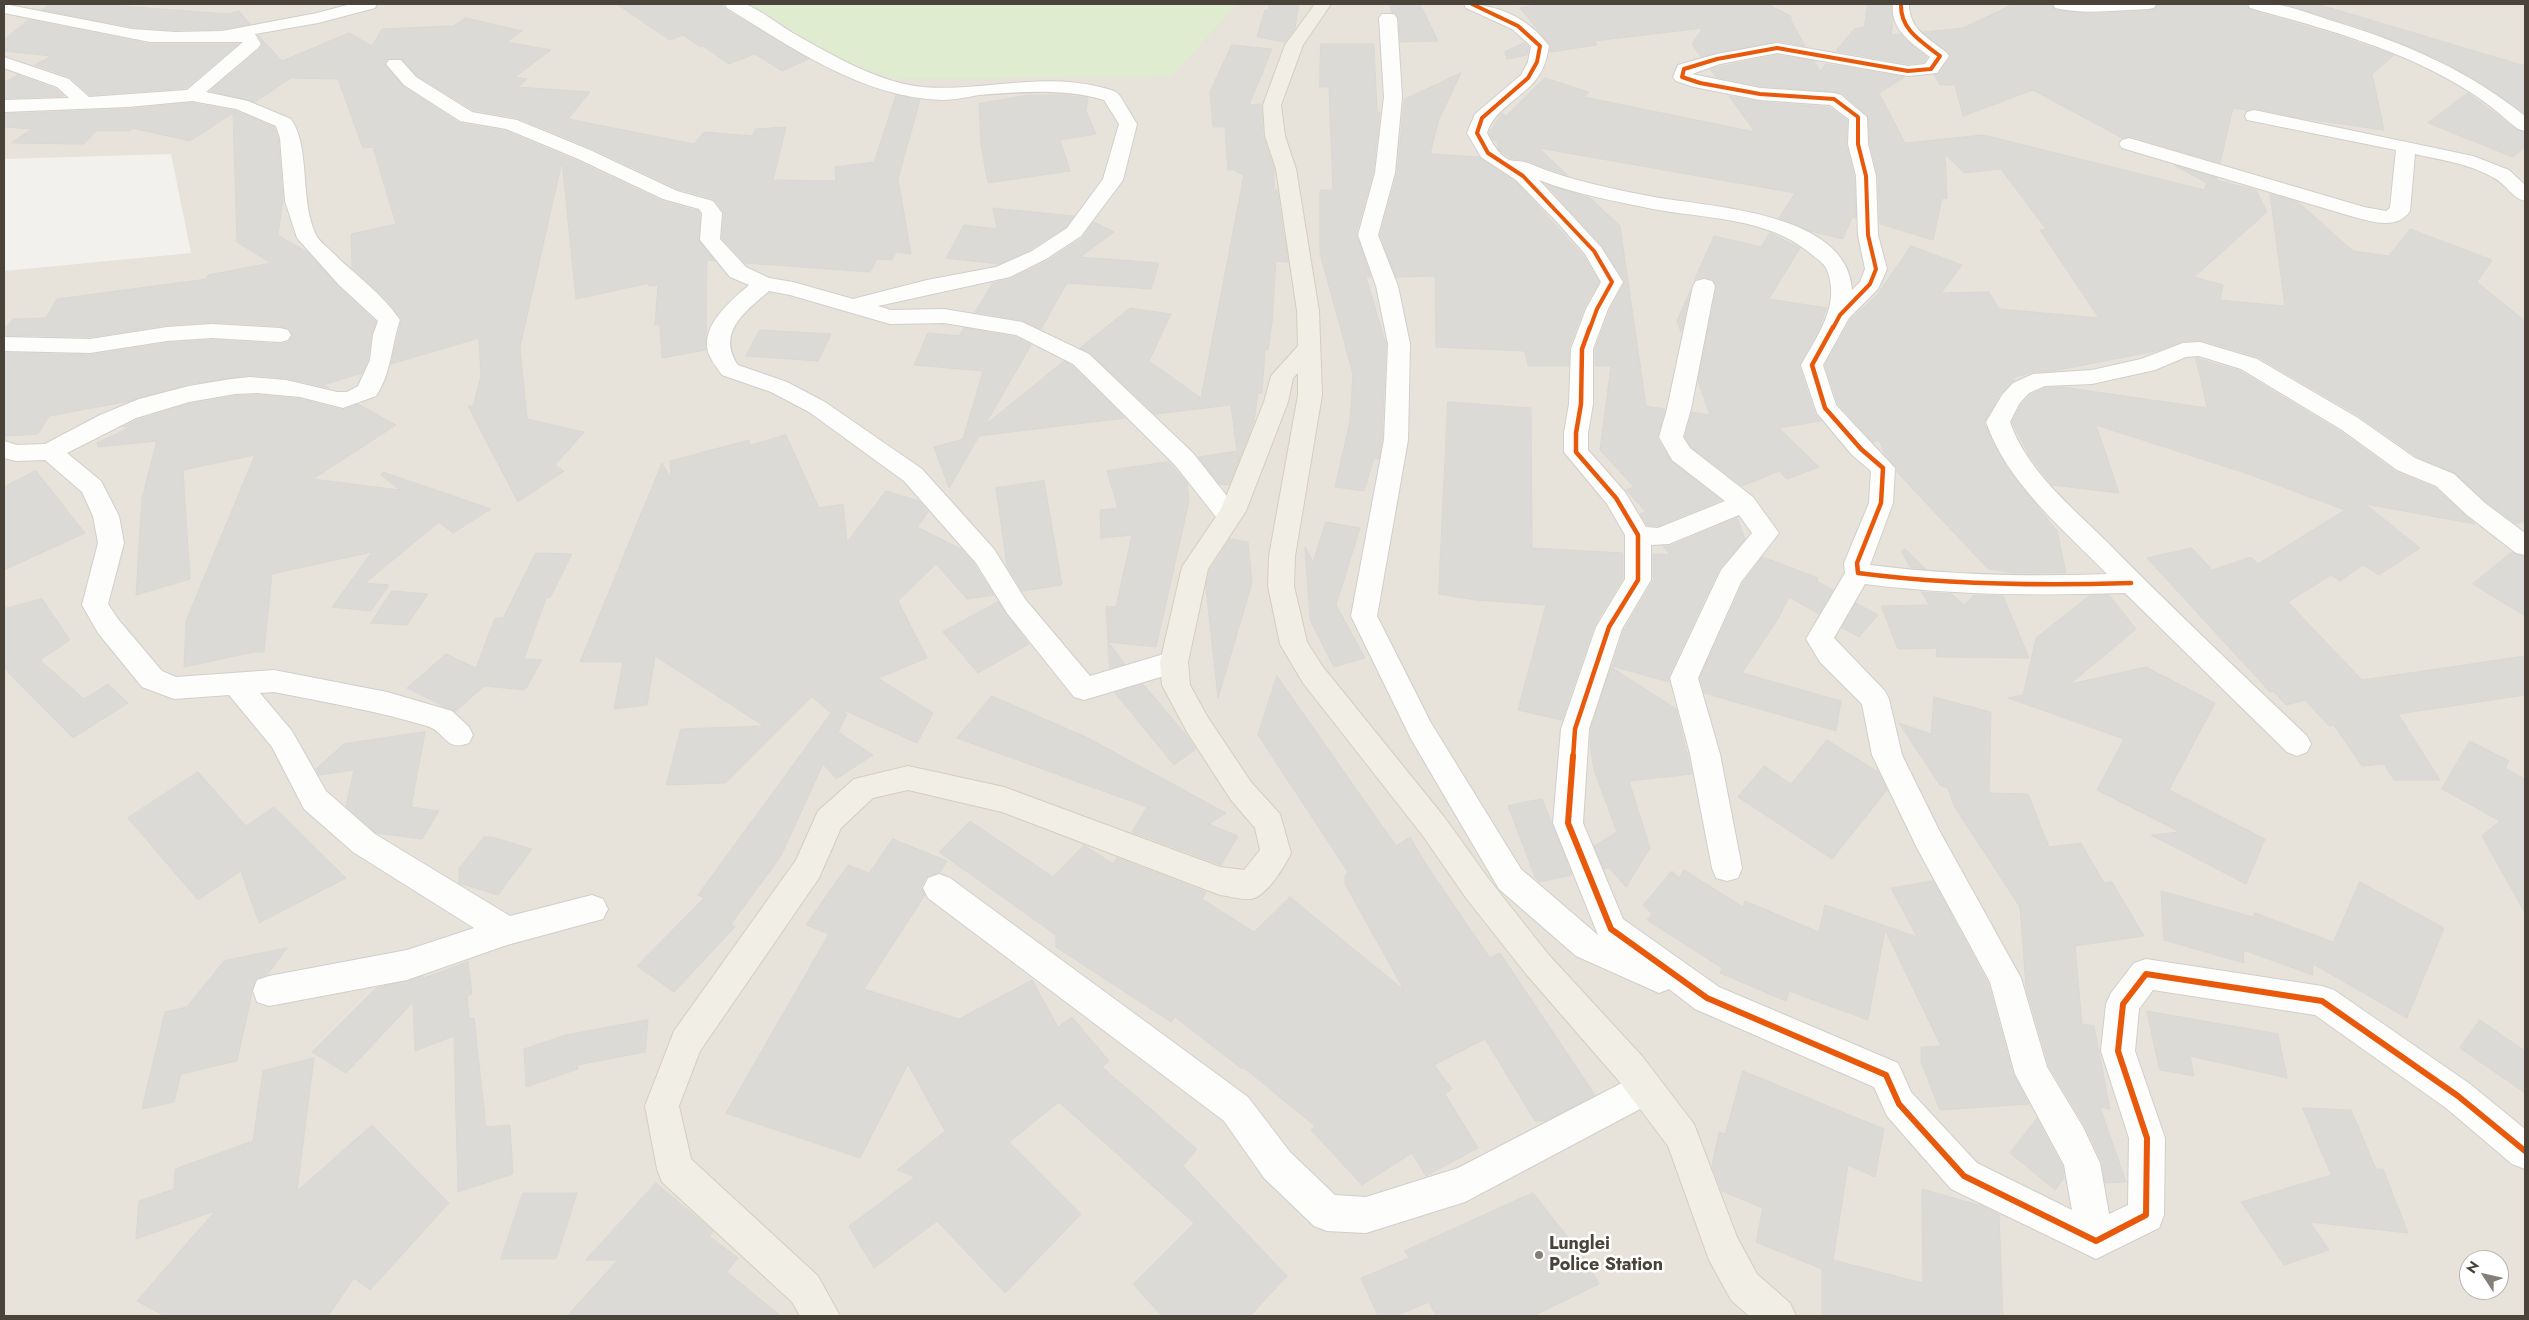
<!DOCTYPE html>
<html>
<head>
<meta charset="utf-8">
<style>
  body { margin:0 }
  #map { position:relative; width:2529px; height:1320px; overflow:hidden; background:#f3f1ed; font-family:Jost,sans-serif }
  canvas { display:block }
  .frame { position:absolute; inset:0; border:5px solid #494339; pointer-events:none }
  .north { position:absolute; left:2459px; top:1250px; width:50px; height:50px; box-sizing:border-box; background:#fff; border:1px solid #b6b4b0; border-radius:50%; rotate:305deg; font-size:14px; font-weight:700; line-height:20px; text-align:center; color:#494339 }
  .north::after { content:''; display:block; margin:auto; width:18px; height:22px; background:#848078; clip-path:polygon(50% 0,100% 100%,50% 72%,0 100%) }
</style>
</head>
<body>
<div id="map">
<canvas width="2529" height="1320"></canvas>
<div class="frame"></div>
<div class="north">N</div>
</div>
<script>
const g = document.querySelector('canvas').getContext('2d');
g.lineJoin = 'round';
function fill(path, color) { g.fillStyle = color; g.fill(path, 'evenodd'); }
function strokePath(path, color, width, dash) { g.strokeStyle = color; g.lineWidth = width; g.lineCap = dash ? 'butt' : 'round'; g.setLineDash(dash || []); g.stroke(path); }
function drawText(font, color, halo, rows, align = 'center') {
  g.font = font + ' Jost,sans-serif'; g.lineWidth = 5; g.setLineDash([]); g.textBaseline = 'middle'; g.strokeStyle = halo; g.fillStyle = color; for (const [text, x, y, turn = 0] of rows) {
    g.save(); g.translate(x, y); g.rotate((+turn || 0) * Math.PI / 180); g.textAlign = isNaN(turn) ? turn : align; if (halo) g.strokeText(text, 0, 0); g.fillText(text, 0, 0); g.restore();
  }
}
fill(new Path2D(`
  M4,4H2525V1316H4V271L191,253L171,154L4,159ZM2469,1260H2499V1290H2469Z`), '#e7e3db');
fill(new Path2D(`
  M743,4H1237L1172,76L893,79L825,53Z`), '#dfeccf');
const building = new Path2D(`
  M50,4H94L228,14L239,11L250,24L222,29L175,30L132,27L42,10Z
  M617,4H721L726,10L809,59L782,71L755,54L729,64L703,46L700,47L683,35L670,40Z
  M1270,4H1299L1295,28L1285,42L1257,37L1265,10H1268Z
  M1390,4H1420L1438,41L1400,42L1399,18L1392,12Z
  M1543,4H1767L1791,16V21L1805,46L1777,41L1701,57L1692,44L1703,28L1594,41L1597,45L1550,52V45L1520,8Z
  M1868,4H1891L1893,22L1891,35L1901,34L1927,57L1924,62L1908,64L1836,51L1854,29L1864,27Z
  M2014,4H2051L2055,10L2090,14L2148,11L2156,9L2158,4H2246L2250,10L2336,35L2394,55L2372,74L2384,130L2300,118L2254,108L2247,110L2233,108L2220,163L2130,136L2122,138L2033,90L1963,116L1955,85H1940L1934,75L1939,74L1950,55L1923,32L1963,28Z
  M2283,4H2317L2525,66V114L2483,84L2436,58L2362,28Z
  M466,18L522,31L507,42L551,50L515,77L527,79L518,87L590,92L568,119L694,144L704,132L753,136L755,129L786,127L773,180L836,181L835,167L874,162L896,95L920,100L898,179L911,254L896,252L892,260L877,259L870,272L745,263L722,238L724,213L714,199L678,189L591,148L518,118L473,110L417,76L402,59H388L385,65L403,86L459,123L505,131L575,160L662,201L698,211L700,214L699,241L715,261L707,260L706,350L662,358L660,325H655L658,285L649,286V283L576,299L562,161L520,347L527,419L584,432L555,465L564,471L518,502L468,406L473,407L481,376L479,338L391,364L402,319L387,300L352,268L351,234L396,224L373,147L363,148L338,79L291,78L255,102L210,91L260,49L263,44L258,35L282,61L349,33L372,46L382,29L453,26Z
  M29,20L150,44H238L186,88L90,95L70,77L35,65L52,56L4,51V40Z
  M1524,43L1529,47L1527,55L1507,59L1505,52Z
  M1321,44H1374L1377,113L1380,112L1373,173L1356,234L1371,277H1366L1386,344L1382,440L1379,459L1374,458L1364,491L1335,487L1350,421L1353,374L1320,253V190H1333L1329,87H1320Z
  M1232,45L1272,49L1249,105L1261,104L1263,136L1274,169V189L1277,190L1288,262L1276,261L1272,323L1268,350L1265,349L1262,393H1258L1254,421L1239,460L1238,452L1239,460L1229,485L1219,484L1198,457L1237,451L1231,405L1155,414L1090,353L1080,348L1130,308L1171,314L1149,361L1201,398L1244,175L1236,172V170H1228L1225,127H1213L1210,92Z
  M1777,55L1814,61L1820,71L1826,64L1905,77L1879,93L1905,143L1983,135L2204,190L2207,183L2174,165L2217,178L2216,180L2256,190L2267,212L2194,277L2223,285L2220,300L2285,306L2270,194L2298,202L2353,251L2389,256L2410,229L2492,260L2477,282L2525,321V521L2516,524L2486,502L2455,473L2416,456L2359,416L2258,357L2201,340L2183,341L2156,351L2053,371L2033,372L2008,379L2015,380L2000,394L1984,423L2006,466L2057,531L2066,573H2017L1988,569L1897,472L1896,467L1886,456L1879,440L1873,442L1838,404L1825,365L1851,319L1877,295L1911,246L1962,265L1941,293L1989,292L1999,309L2099,318L2040,230L2046,229L2001,169L1964,173L1945,154L1947,199L1942,198L1933,240L1880,224L1878,176L1870,144L1868,116L1842,93L1760,86L1716,77L1710,69Z
  M1461,73L1439,119L1430,154L1479,157L1515,181L1583,255L1599,282L1584,308L1569,348V366H1528L1525,351L1436,347L1435,276L1396,277L1380,235L1397,174L1404,100Z
  M18,75L56,89L64,96L4,98V83Z
  M1545,78L1589,92L1584,97L1755,132L1729,96L1760,102L1829,107L1847,120L1846,144L1854,176L1856,218L1852,217L1843,239L1810,231L1779,218L1795,193L1539,148L1567,175L1527,161L1511,158L1499,150L1497,141L1493,140L1489,133L1502,113L1506,116Z
  M2468,93L2517,130L2525,133V147L2513,157L2428,123Z
  M1029,95H1065L1088,98L1086,111L1096,134L1060,140L1070,171L988,183L981,145L979,104Z
  M192,103L235,111L274,127L278,138L283,199L278,235L307,252L338,286L376,322L371,335L368,359L362,373L323,385L329,388L286,378L250,375L189,384L130,401L49,416L38,434L4,436V353L90,355L167,343L212,340L280,344L288,342L293,336L290,329L280,326L212,322L167,325L90,337L4,335V330L13,319L46,318L57,299L207,279L208,275L271,263L237,242L233,113L190,141L132,128L130,131H96L84,144L11,143L32,129L4,127V114L128,109Z
  M1546,184L1590,198L1620,226L1646,406L1665,409L1657,438L1671,461L1721,500L1658,526L1647,525L1640,514L1646,512L1626,490L1634,487L1600,450L1611,366H1595V349L1610,310L1625,281L1602,246Z
  M993,208L1074,216L1066,227L1031,249L999,264L946,258L964,225L997,229Z
  M1094,222L1114,232L1080,257L1159,263L1151,289L1067,283L1041,329L1022,320L975,312L993,283L1011,279L1047,261L1082,238Z
  M1770,233L1800,248L1769,299L1827,308L1818,331L1799,366L1815,414L1821,421L1779,428L1819,467L1787,479L1779,471L1742,486L1691,447L1685,437L1692,412L1710,415L1698,381L1717,286L1712,279L1704,277L1695,279L1714,236L1761,247Z
  M1690,292L1681,332L1677,321Z
  M964,328L1015,337L1031,345L985,425L1064,361L1072,366L1125,418L979,436L949,488L934,447L963,439L983,371L914,365L928,333L959,336Z
  M760,330L831,334L818,361L746,356Z
  M2196,358L2240,371L2341,432L2396,472L2435,488L2475,524L2365,504L2420,548L2379,575L2363,565L2340,581L2331,575L2288,602L2362,680L2525,656V695L2398,714L2440,780H2394L2384,764L2362,766L2334,725L2329,726L2305,700L2286,705L2273,691L2270,692L2147,558L2192,548L2212,570L2251,557L2258,564L2345,510L2248,474L2096,425L2119,493L2052,485L2029,455L2012,422L2021,405L2030,395L2045,388L2062,387L2207,408Z
  M257,395L300,399L343,410L358,404L396,425L313,479L400,490L381,475L383,472L491,509L453,533L439,522L365,583L389,585L371,611L332,607L372,552L272,574L264,652H254L184,667L186,621L255,455L183,470L190,579L136,595L142,498L157,441L98,447L97,443L133,426L123,427L137,420L189,404L235,396Z
  M1448,402L1531,408L1532,548L1623,553V578L1594,626L1562,720L1518,710L1546,605L1475,600L1439,594Z
  M786,435L819,508L843,504L847,542L886,491L919,501L928,512L917,527L961,549L974,564L994,595L967,599L936,564L898,601L927,658L878,678L933,713L917,743L844,710L843,712L847,714L838,732L873,755L836,779L823,764L781,856L731,924L735,927L674,992L637,966L704,898L698,895L831,713L812,697L726,783L666,785L681,729L764,726L655,656L647,705L614,709L623,662H580L662,463L671,479L670,461L749,440L750,445Z
  M1169,462L1187,483L1189,501L1156,647L1108,642L1106,606L1116,607L1132,535L1101,538L1100,510L1118,508L1107,471Z
  M36,471L85,533L4,570V487Z
  M1044,481L1062,585L1022,591L1007,566L996,488Z
  M1737,518L1745,539L1719,569L1668,677L1669,682L1612,666L1624,630L1653,581V554L1670,555L1663,546H1670Z
  M1326,522L1360,528L1336,605L1365,658L1334,667L1310,620L1305,547L1313,562Z
  M1230,539L1248,542L1252,583L1218,698L1206,587L1210,570Z
  M1905,549L1926,569L1910,567L1902,552Z
  M2512,552L2525,557V616L2473,584Z
  M536,553L572,554L550,598H546L524,659L542,660L525,690L484,686L455,712L407,688L446,654L476,668L495,618H503Z
  M1763,557L1818,578L1817,581L1833,590L1819,614L1789,597L1779,617L1742,673L1841,701L1836,731L1704,693L1700,678L1743,583Z
  M392,591L428,594L407,625L371,623Z
  M1922,592L1952,594L1964,605L1974,595L2003,596L2029,658L1936,657L1937,648L1898,649L1881,606L1929,605Z
  M2109,595L2136,629L2070,684L2146,667L2215,703L2169,790L2265,839L2246,884L2151,835L2180,832L2097,790L2124,739L2008,698L2023,695L2036,638L2089,596Z
  M42,599L70,640L40,660L84,699L108,684L128,703L73,738L4,668V609Z
  M998,602L1029,644L978,673L943,632Z
  M1856,603L1878,615L1859,637L1842,628Z
  M1108,642L1125,664L1110,668Z
  M1611,667L1676,709L1692,774L1629,781L1650,848L1626,887L1609,868L1604,869L1594,846L1617,832L1594,770L1590,745L1591,729Z
  M1277,676L1396,846L1410,837L1427,866L1490,958L1500,953L1595,1095L1545,1121H1535L1485,1039L1434,1065L1452,1089L1445,1094L1478,1148L1426,1176L1412,1153L1362,1185L1311,1130L1315,1126L1243,1067L1242,1069L1175,1017L1171,1022L1056,947V935L939,852L970,821L1053,877L1084,845L1113,864L1117,858L1206,892L1202,899L1254,932L1290,897L1404,990L1345,884V875L1348,872L1258,735Z
  M1143,684L1187,736L1196,749L1174,765L1115,693Z
  M992,696L1088,738L1226,813L1209,824L1238,836L1221,865L1132,832L1147,807L957,738Z
  M1934,697L1991,712L1989,793L2028,794L2049,847L2081,843L2104,883L2112,882L2144,936L2075,946L2082,1024L2094,1026L2110,1109L2100,1107L2126,1182L2105,1183L2102,1162L2085,1126L2049,1066L2026,987L2020,907L1954,806L1948,788L1940,785L1899,723L1931,734Z
  M425,732L411,807L439,811L422,839L376,833L346,806L354,770L319,775L316,769L344,744Z
  M1827,740L1878,772L1887,790L1832,859L1738,797L1764,766L1791,784Z
  M2470,741L2509,761L2505,768L2525,779V913L2482,836L2500,821L2442,789Z
  M198,772L246,826L274,807L346,878L259,923L241,871L198,900L128,818Z
  M1542,799L1572,875L1539,882L1536,879L1508,806Z
  M484,837H492L532,849L498,895L459,883V869Z
  M893,839L947,861L940,872L926,877L921,887L925,895L864,989L959,1019L1032,980L1058,1027L1072,1017L1109,1061L1102,1067L1197,1149L1183,1166L1287,1276L1250,1316H1162L1133,1284L1194,1223L1059,1102L1009,1142L1081,1214L1005,1293L937,1221L874,1268L849,1226L915,1177L897,1170L945,1131L908,1064L860,1158L726,1113L829,934L806,925L848,865L869,873Z
  M1684,870L1743,907L1745,901L1819,932L1825,905L1917,937L1891,888L1933,881L1988,983L2013,1074L2029,1104L1940,1110L1921,1062V1047L1941,1046L1885,930L1868,1020L1789,991L1786,1001L1720,973L1722,968L1647,920L1652,914L1643,905L1672,871L1679,878Z
  M2360,882L2444,928L2407,1018L2313,964V975L2243,950L2244,963L2164,940L2161,891L2253,917L2255,913L2333,942Z
  M287,948L267,975L255,979L237,1061L181,1074L174,1102L142,1109L165,1012L187,1007L224,961Z
  M468,962L472,994L467,996L469,1018H474L486,1127L510,1125L513,1174L458,1192L454,1036L415,1051L413,1002L346,1073L312,1052L376,988L423,976V978Z
  M2147,1011L2278,1034L2287,1078L2190,1056L2194,1076L2160,1070Z
  M648,1020L645,1052L577,1065L578,1069L526,1087L524,1049L566,1035Z
  M2480,1020L2525,1051V1093L2460,1048Z
  M314,1058L297,1191L372,1125L449,1203L370,1290L354,1278L328,1316H165L137,1301L215,1211L136,1239L139,1201L174,1189L175,1169L253,1141L263,1071Z
  M1743,1071L1884,1129L1875,1177L1848,1165L1833,1260L1923,1283L1922,1189L1982,1206L1999,1214L2003,1316H1822V1269L1756,1242L1763,1208L1722,1191L1712,1166L1719,1132L1725,1134Z
  M2303,1108L2351,1110L2376,1169H2383L2408,1233L2310,1222L2329,1250L2284,1265L2241,1202L2331,1175Z
  M2037,1119L2062,1166L2064,1178L2055,1190L2010,1153Z
  M656,1183L713,1231L709,1236L738,1258L727,1272L781,1316H567L618,1260H586Z
  M523,1193H577L556,1259H501Z
  M1533,1193L1574,1245L1577,1243L1599,1284L1533,1316H1436L1429,1302L1395,1316H1378L1361,1278L1409,1258L1405,1251Z`);
fill(building, '#dcdad6');
strokePath(building, '#dbd8d3', 1);
const minor = new Path2D(`
  M4,4L132,29L175,32L222,31L317,13L351,4H377L375,8L318,23L255,34L261,44L258,48L206,92L248,101L291,119C311,148 299,199 316,235C319,241 327,247 332,252C354,274 383,294 400,320C391,346 392,372 376,396L343,408L300,397L257,393L235,394L189,402L136,418L67,453L101,481L119,516L124,543L108,604L118,619L162,671L176,677L274,670L387,692L452,711L469,727L473,735L469,743C445,752 446,732 427,726C377,711 325,702 274,692L260,693L292,731L326,791L375,834L510,916L592,895L603,899L608,909L603,919L507,945L407,980L269,1006L257,1002L253,991L257,980L269,976L407,950L474,928L353,852L304,809L272,747L229,695L174,699L142,687L98,633L82,605L98,543L93,516L82,492L45,460L16,461L4,458V441L17,445L45,444L100,415L139,399L189,386L231,379L250,377L286,380L337,392H347L358,386L370,360L373,335L378,321L339,285L297,238L285,201L280,138L276,126L236,109L192,101L128,107L4,112V100L69,98L57,87L4,68V57L69,79L89,97L187,90L243,42H150L4,13Z
  M725,4C731,4 738,2 744,4C755,6 781,26 793,33C832,55 877,82 922,87C982,92 1040,72 1100,87C1107,89 1116,90 1120,96L1137,124L1123,180L1081,236L1046,259L1010,277L878,306L891,310L944,309L1022,322L1089,354L1193,453L1238,510L1242,516L1238,522L1229,525L1220,522L1175,465L1073,364L1016,335L944,323L890,324L790,295L769,291C746,311 716,332 738,365L787,382L825,402L922,469L994,549L1025,599L1090,676L1174,651L1184,654L1188,662L1184,670L1084,700L1074,697L1007,613L976,563L904,481L809,412L771,392L722,375C717,368 711,360 708,352C701,324 732,300 749,285L730,277L700,240L702,213L699,209L663,199L576,158L506,129L460,121L404,85L386,64L389,60H401L416,77L472,112L517,120L590,150L677,191L713,201L722,213L720,239L746,267L769,278L793,282L853,299L927,280L996,267L1032,251L1067,228L1103,179L1119,124L1104,100C1063,88 1021,92 979,95C967,97 954,100 942,100C863,98 791,47 727,8Z
  M1464,4C1497,4 1529,18 1549,46C1547,59 1543,72 1534,82C1518,100 1494,110 1487,133C1492,143 1502,161 1515,161C1522,161 1526,162 1533,165C1572,181 1613,189 1654,197C1710,207 1848,212 1852,290L1860,282L1865,269L1858,235L1856,176L1848,144L1849,119L1830,105L1760,100L1694,87L1676,81L1673,77L1678,65L1717,54L1777,43L1908,66L1925,64L1930,57C1912,43 1890,30 1893,4H1909C1909,29 1928,38 1946,52L1949,56L1937,73L1908,76L1777,53L1720,64L1692,74L1760,88L1834,93L1841,95L1867,117L1868,144L1876,176L1878,235L1887,269L1878,289L1849,318L1823,365L1836,405L1895,468L1893,503L1870,565C1949,575 2028,577 2107,574C2063,529 2007,483 1986,422L2002,395L2013,383L2033,374L2092,370L2141,359L2183,343L2200,342L2257,359L2358,418L2415,458L2454,474L2485,503L2525,533V555L2516,553L2467,515L2436,486L2397,470L2342,430L2241,369L2199,356L2186,357L2155,370L2092,384L2045,386L2029,393L2019,404L2010,422C2027,471 2071,506 2107,542C2172,608 2240,672 2307,736L2311,744L2307,752L2297,756L2287,752L2125,593C2038,596 1951,595 1865,584L1834,638L1885,691L1889,699L1902,755L1939,830L2021,978L2047,1067L2083,1127L2100,1163L2109,1214L2128,1205L2129,1138L2101,1051L2106,1004L2111,993L2134,963L2146,959L2322,986L2334,990L2470,1084L2525,1129V1169L2512,1164L2446,1108L2315,1015L2153,990L2139,1009L2135,1051L2165,1138L2164,1215L2159,1228L2096,1259L1951,1189L1887,1116L1874,1087L1695,1009L1669,989L1659,993L1576,956L1499,889L1411,739L1351,616L1384,440L1388,344L1376,286L1358,235L1375,173L1384,97L1379,18L1382,14H1394L1397,18L1402,97L1395,173L1378,235L1398,286L1410,344L1408,440L1377,616L1431,723L1521,869L1598,935L1553,823L1561,729L1596,627L1625,579V535L1607,504L1564,452V433L1569,404L1571,349L1586,309L1601,282L1585,254L1558,223L1516,180L1481,157L1467,133L1475,114L1521,75L1528,62L1531,46L1512,29L1466,8ZM1539,180C1575,194 1614,201 1653,209C1706,219 1768,217 1811,254C1817,259 1824,263 1827,270C1841,305 1817,336 1801,365L1817,413L1852,455L1871,471L1869,503L1844,563L1845,573L1806,639L1820,662L1862,704L1872,755L1917,848L1990,982L2015,1074L2064,1165L2072,1210L1977,1163L1911,1092L1898,1063L1719,987L1623,919L1583,823L1589,729L1622,629L1651,580V545L1669,544L1739,515L1752,533L1721,570L1670,678L1690,754L1712,868L1716,878L1727,881L1738,878L1742,868L1720,754L1698,678L1741,582L1779,533L1753,497L1690,448L1683,437L1691,409L1715,286L1712,281L1704,279L1696,281L1693,286L1667,409L1659,437L1672,460L1725,501L1658,528L1646,527L1625,492L1588,450V433L1593,404V349L1608,309L1623,282L1601,247Z
  M2053,4H2156L2154,8L2148,9C2118,10 2085,15 2055,8Z
  M2248,4C2256,4 2266,3 2274,4C2295,7 2316,16 2336,22C2405,43 2469,71 2525,116V131L2518,129C2503,117 2489,104 2473,94C2406,50 2326,29 2250,8Z
  M2254,110L2473,156L2509,170L2525,185V201C2512,198 2506,184 2494,178C2471,164 2441,160 2415,154L2410,211C2397,230 2373,222 2354,217L2122,148L2119,144L2122,140L2129,138L2364,207L2386,211L2390,208L2396,150L2247,120L2245,116L2247,112Z
  M212,324L280,328L288,330L291,335L288,340L280,342L212,338L167,341L90,353L4,351V337L90,339L167,327Z
  M939,874L950,878L1248,1097L1290,1152L1335,1195L1366,1197L1458,1168L1645,1071L1657,1076L1662,1088L1657,1100L1465,1202L1366,1233L1327,1231L1314,1226L1264,1178L1224,1121L928,898L923,888L928,878Z`);
const major = new Path2D(`
  M1315,4H1331L1303,45L1281,105L1285,136L1296,169L1319,311L1322,395L1295,556L1294,586L1307,642L1323,667L1445,818L1488,878L1548,954L1642,1056L1694,1124L1737,1237L1757,1274L1790,1303L1796,1316H1749L1731,1300L1709,1260L1668,1146L1618,1080L1526,974L1466,898L1423,836L1303,683L1280,644L1268,586L1269,556L1298,395V373L1293,378L1288,402L1246,511L1208,569L1188,662L1190,685L1207,716L1251,782L1280,814L1291,853C1285,866 1266,897 1251,899C1242,900 1229,896 1220,895L1002,812L908,790L873,798L841,828L819,878L700,1051L679,1106L691,1159L818,1276L840,1316H800L792,1302L662,1182L657,1169L645,1106L674,1031L796,860L818,811L854,779L908,766L1004,787L1220,867L1244,870L1260,850L1255,828L1231,800L1187,732L1162,685L1160,662L1182,567L1221,509L1264,402L1271,376L1298,346L1297,311L1276,169L1265,136L1263,105L1285,45Z`);
strokePath(minor, '#d1cfcb', 2);
strokePath(major, '#d4cebc', 2);
fill(minor, '#fdfdfc');
fill(major, '#f1eee5');
strokePath(new Path2D(`
  M1472,4L1518,26L1540,46L1537,62L1528,78L1482,118L1477,133L1488,153L1523,176L1594,251L1612,282L1597,309L1590,328
  M1833,328L1840,315L1870,284L1876,269L1868,235L1866,176L1858,144V117L1834,99L1760,94L1700,83L1682,77L1684,69L1717,59L1777,48L1908,71L1931,69L1940,56C1922,42 1900,30 1901,4`), '#e8590c', 4);
strokePath(new Path2D(`
  M1833,327L1812,365L1825,408L1861,449L1883,468L1881,503L1857,563L1858,573C1949,585 2039,586 2131,583
  M1573,758L1575,729L1609,627L1638,580V535L1616,498L1576,452V433L1581,404L1582,349L1590,327`), '#e8590c', 4.5);
strokePath(new Path2D(`
  M1573,756L1568,823L1611,929L1707,998L1886,1075L1899,1104L1964,1176L2096,1241L2146,1215L2147,1138L2118,1051L2123,1004L2146,974L2322,1001L2458,1096L2525,1151`), '#e8590c', 6);
for (const [x, y, r, color] of [
  [1539,1255,5,"#848078"]
]) { const dot = new Path2D(); dot.arc(x, y, r, 0, 2 * Math.PI); g.fillStyle = color; g.fill(dot); strokePath(dot, '#fff', 2); }
drawText('bold 18px', '#494339', '#fff', [
  ["Lunglei",1549,1245],
  ["Police Station",1549,1266]
], 'left');
</script>
</body>
</html>
